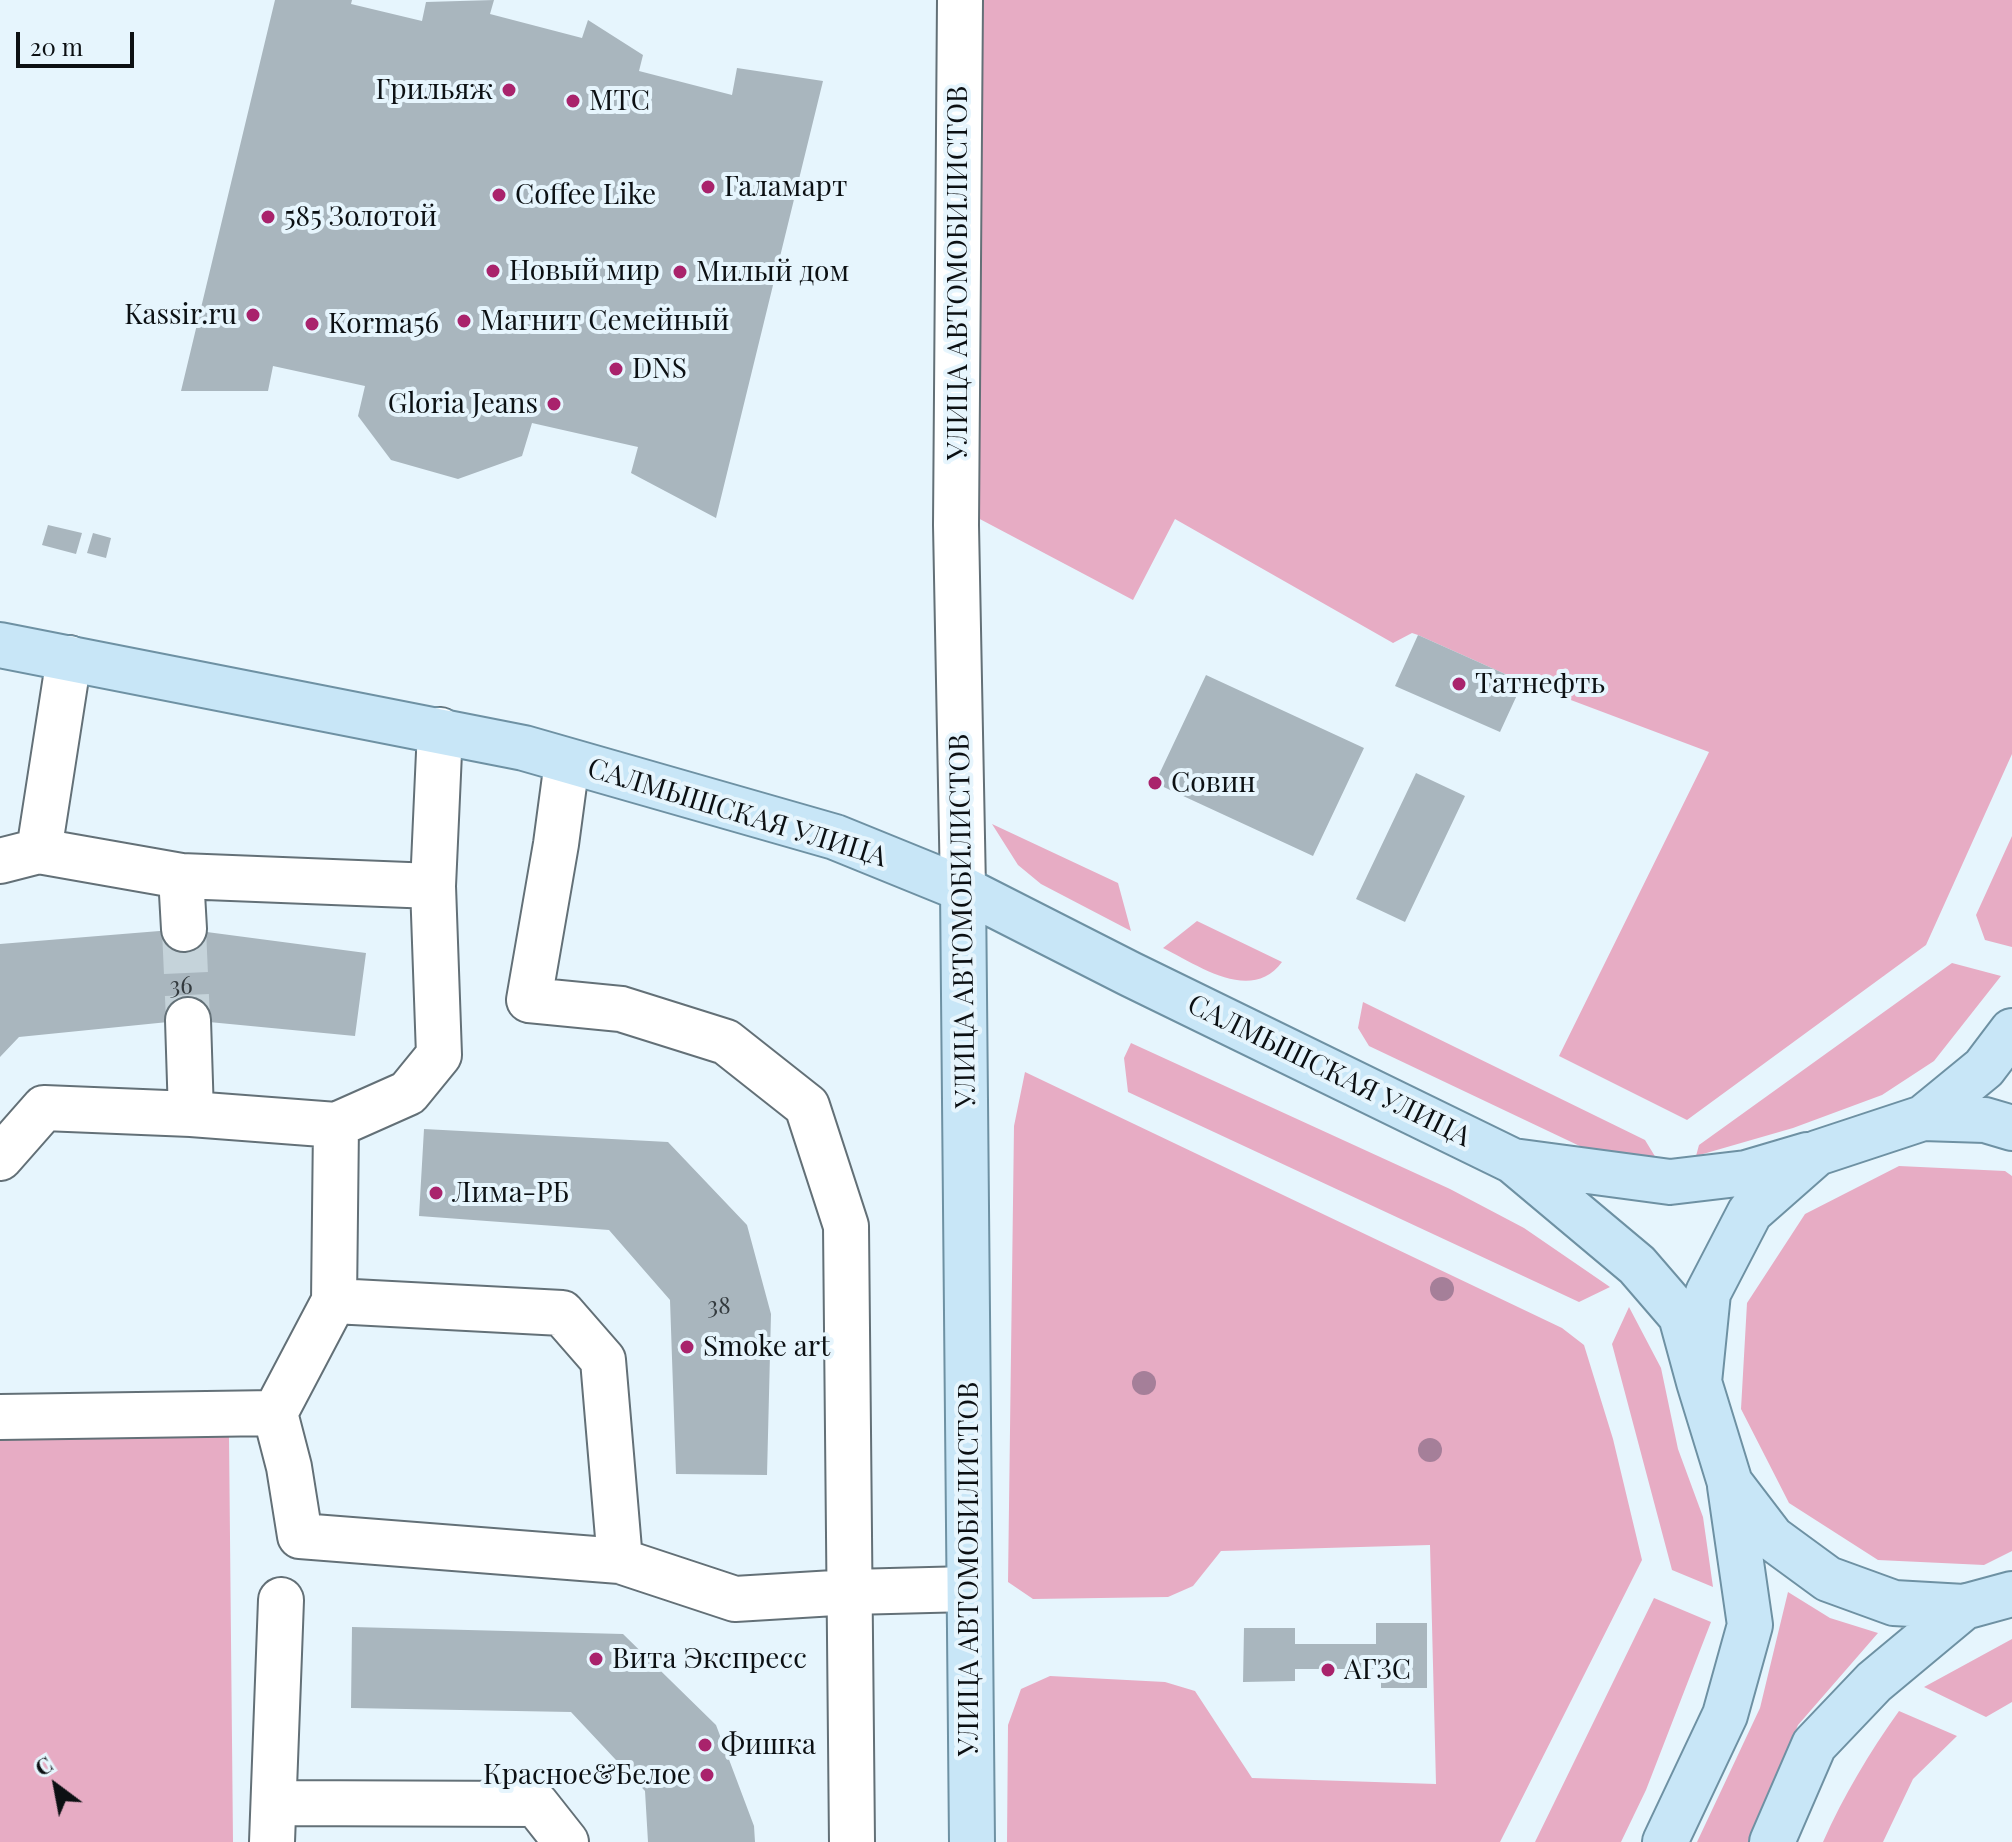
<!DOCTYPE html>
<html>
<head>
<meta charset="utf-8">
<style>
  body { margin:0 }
  #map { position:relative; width:2012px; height:1842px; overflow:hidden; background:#e6f5fd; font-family:"Playfair Display",serif }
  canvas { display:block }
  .north { position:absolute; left:16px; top:1746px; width:80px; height:80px; -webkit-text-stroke:6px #e6f5fd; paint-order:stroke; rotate:328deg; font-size:22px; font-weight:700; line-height:32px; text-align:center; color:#0c1013 }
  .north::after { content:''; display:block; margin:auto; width:28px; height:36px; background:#0c1013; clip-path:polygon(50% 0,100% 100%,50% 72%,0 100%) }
  .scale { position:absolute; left:16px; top:32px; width:118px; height:36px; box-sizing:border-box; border:4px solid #0c1013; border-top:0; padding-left:10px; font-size:24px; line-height:28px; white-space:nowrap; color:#0c1013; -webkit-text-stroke:6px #e6f5fd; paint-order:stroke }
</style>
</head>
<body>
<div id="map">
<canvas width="2012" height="1842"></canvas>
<div class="north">С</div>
<div class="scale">20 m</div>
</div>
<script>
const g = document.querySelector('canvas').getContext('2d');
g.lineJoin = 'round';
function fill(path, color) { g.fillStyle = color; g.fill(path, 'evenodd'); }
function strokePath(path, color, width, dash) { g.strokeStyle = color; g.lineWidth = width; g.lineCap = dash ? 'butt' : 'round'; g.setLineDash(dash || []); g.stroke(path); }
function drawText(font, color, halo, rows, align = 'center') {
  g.font = font + ' "Playfair Display",serif'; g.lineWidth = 8; g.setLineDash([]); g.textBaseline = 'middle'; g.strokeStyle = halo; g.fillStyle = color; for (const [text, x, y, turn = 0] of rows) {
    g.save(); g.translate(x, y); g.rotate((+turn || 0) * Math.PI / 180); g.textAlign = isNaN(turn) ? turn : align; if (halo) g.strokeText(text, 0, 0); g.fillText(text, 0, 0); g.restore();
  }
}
fill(new Path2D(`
  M981,0H2012V754L1926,945L1687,1120L1559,1056L1709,752L1523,682L1418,635L1412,633L1393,643L1175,519L1133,600L976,517Z
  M992,824L1118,883L1131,931L1041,884L1018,865Z
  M2012,836V947L1985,940L1976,915Z
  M1197,921L1282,962C1251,1004 1198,965 1163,948Z
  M1952,963L2001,976L1934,1061L1882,1095L1793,1128L1696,1156L1699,1145Z
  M1363,1002L1645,1140L1656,1158L1611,1156L1586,1149L1369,1046L1358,1028Z
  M1131,1043L1450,1189L1524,1228L1610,1287L1579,1302L1128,1092L1124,1058Z
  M1025,1072L1562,1328L1584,1345L1613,1439L1642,1560L1500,1842H1007L1008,1725L1021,1689L1050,1676L1165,1682L1195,1691L1252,1778L1436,1784L1430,1545L1221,1551L1193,1586L1168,1597L1033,1599L1008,1582L1014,1126Z
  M1899,1166L2005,1171L2012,1176V1551L1984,1565L1878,1560L1789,1503L1741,1409L1747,1303L1805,1214Z
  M1629,1307L1661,1368L1678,1449L1703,1517L1713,1587L1672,1570L1612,1344Z
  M0,1436H229L233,1842H0Z
  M1788,1592L1830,1618L1878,1633L1798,1725L1748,1842H1697L1760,1708Z
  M1654,1598L1711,1622L1646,1790L1621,1842H1535Z
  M2012,1639V1702L1986,1717L1924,1687Z
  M1899,1711L1957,1736L1913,1779L1883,1842H1823C1844,1795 1869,1753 1899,1711Z`), '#e7acc4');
fill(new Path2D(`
  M275,0H352L351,4L422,21L426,2L494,0L490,14L582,38L588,20L643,55L639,71L732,95L737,68L823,81L716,518L631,473L638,447L532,423L522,456L458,479L391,460L358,416L365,386L273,366L268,391H181Z
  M48,525L82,533L76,554L42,545Z
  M93,533L111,538L106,558L87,553Z
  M1418,635L1523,682L1500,732L1395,686Z
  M1206,675L1364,748L1313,856L1155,783Z
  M1416,773L1465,796L1405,922L1356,899Z
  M184,929L366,953L355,1036L188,1020L19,1037L0,1057V944Z
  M424,1129L668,1142L747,1225L771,1314L767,1475L676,1474L670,1300L609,1230L419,1216Z
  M1376,1623H1427V1688H1381V1669H1295V1681L1243,1682L1244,1628H1295V1644H1376Z
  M352,1627L623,1634L716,1725L754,1826L755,1842H648L645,1791L571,1712L351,1708Z`), '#a9b6be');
strokePath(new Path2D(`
  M184,929L188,1020`), '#c5d3da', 44, [44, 22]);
const minor = new Path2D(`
  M960,0L956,525L963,889
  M69,658L39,851L181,876L433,886
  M567,762L556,844L529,1000L621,1009L726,1042L807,1106L846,1226L852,1842
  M0,861L39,851
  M181,876L184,929
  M188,1020L191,1114
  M0,1158L44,1108L191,1114L336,1125
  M334,1301L562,1313L603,1360L620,1561
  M275,1413L289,1467L300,1536L620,1561L735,1599L851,1592L969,1589
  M0,1417L275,1413L334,1301L336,1125L408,1093L439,1055L433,886L440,730
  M274,1803L536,1804L566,1842
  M272,1842L281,1600`);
const major = new Path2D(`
  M0,645L524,748L835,837L963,889L1130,974L1513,1161L1637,1265L1681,1316L1699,1382
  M963,889L972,1842
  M1923,1118L1984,1068L2012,1031
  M2012,1128L1985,1120L1923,1118L1817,1153L1750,1212L1708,1293L1699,1382L1730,1483L1772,1538L1828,1579L1894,1603L1964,1607L2012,1594
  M1513,1161L1670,1182L1746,1173L1807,1155
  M1665,1842L1725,1715L1750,1625L1730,1486
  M1772,1842L1814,1745L1874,1682L1964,1607`);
strokePath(minor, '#637077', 48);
strokePath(major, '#6e91a3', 48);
strokePath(minor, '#fff', 44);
strokePath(major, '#c8e6f7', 44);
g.fillStyle = '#a57f99';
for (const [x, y] of [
  [1442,1289],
  [1144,1383],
  [1430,1450]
]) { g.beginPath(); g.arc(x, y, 12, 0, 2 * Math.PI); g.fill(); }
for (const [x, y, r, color] of [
  [509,90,8,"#a9236c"],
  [573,101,8,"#a9236c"],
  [708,187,8,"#a9236c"],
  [499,195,8,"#a9236c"],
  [268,217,8,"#a9236c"],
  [493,271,8,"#a9236c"],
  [680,272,8,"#a9236c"],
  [253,315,8,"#a9236c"],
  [464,321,8,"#a9236c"],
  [312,324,8,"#a9236c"],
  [616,369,8,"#a9236c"],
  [554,404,8,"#a9236c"],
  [1459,684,8,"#a9236c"],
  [1155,783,8,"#a9236c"],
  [436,1193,8,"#a9236c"],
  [687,1347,8,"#a9236c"],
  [596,1659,8,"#a9236c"],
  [1328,1670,8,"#a9236c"],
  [705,1745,8,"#a9236c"],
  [707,1775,8,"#a9236c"]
]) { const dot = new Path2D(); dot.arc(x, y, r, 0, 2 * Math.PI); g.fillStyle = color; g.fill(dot); strokePath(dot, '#e6f5fd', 3); }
drawText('24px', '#333a3e', null, [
  ["36",181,987],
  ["38",719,1307]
]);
drawText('28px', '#0c1013', '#e6f5fd', [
  ["Грильяж",493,90,"right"],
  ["МТС",589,101],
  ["Галамарт",724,187],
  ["Coffee Like",515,195],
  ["585 Золотой",284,217],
  ["Новый мир",509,271],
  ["Милый дом",696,272],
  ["Kassir.ru",237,315,"right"],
  ["Магнит Семейный",480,321],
  ["Korma56",328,324],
  ["DNS",632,369],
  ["Gloria Jeans",538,404,"right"],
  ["Татнефть",1475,684],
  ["Совин",1171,783],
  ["Лима-РБ",452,1193],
  ["Smoke art",703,1347],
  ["Вита Экспресс",612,1659],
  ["АГЗС",1344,1670],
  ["Фишка",721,1745],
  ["Красное&Белое",691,1775,"right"]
], 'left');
drawText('28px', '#0c1013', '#e6f5fd', [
  ["УЛИЦА АВТОМОБИЛИСТОВ",958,273,-90],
  ["САЛМЫШСКАЯ УЛИЦА",737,813,17],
  ["УЛИЦА АВТОМОБИЛИСТОВ",963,921,-91],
  ["САЛМЫШСКАЯ УЛИЦА",1329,1071,26],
  ["УЛИЦА АВТОМОБИЛИСТОВ",969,1569,-90]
]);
</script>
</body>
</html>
